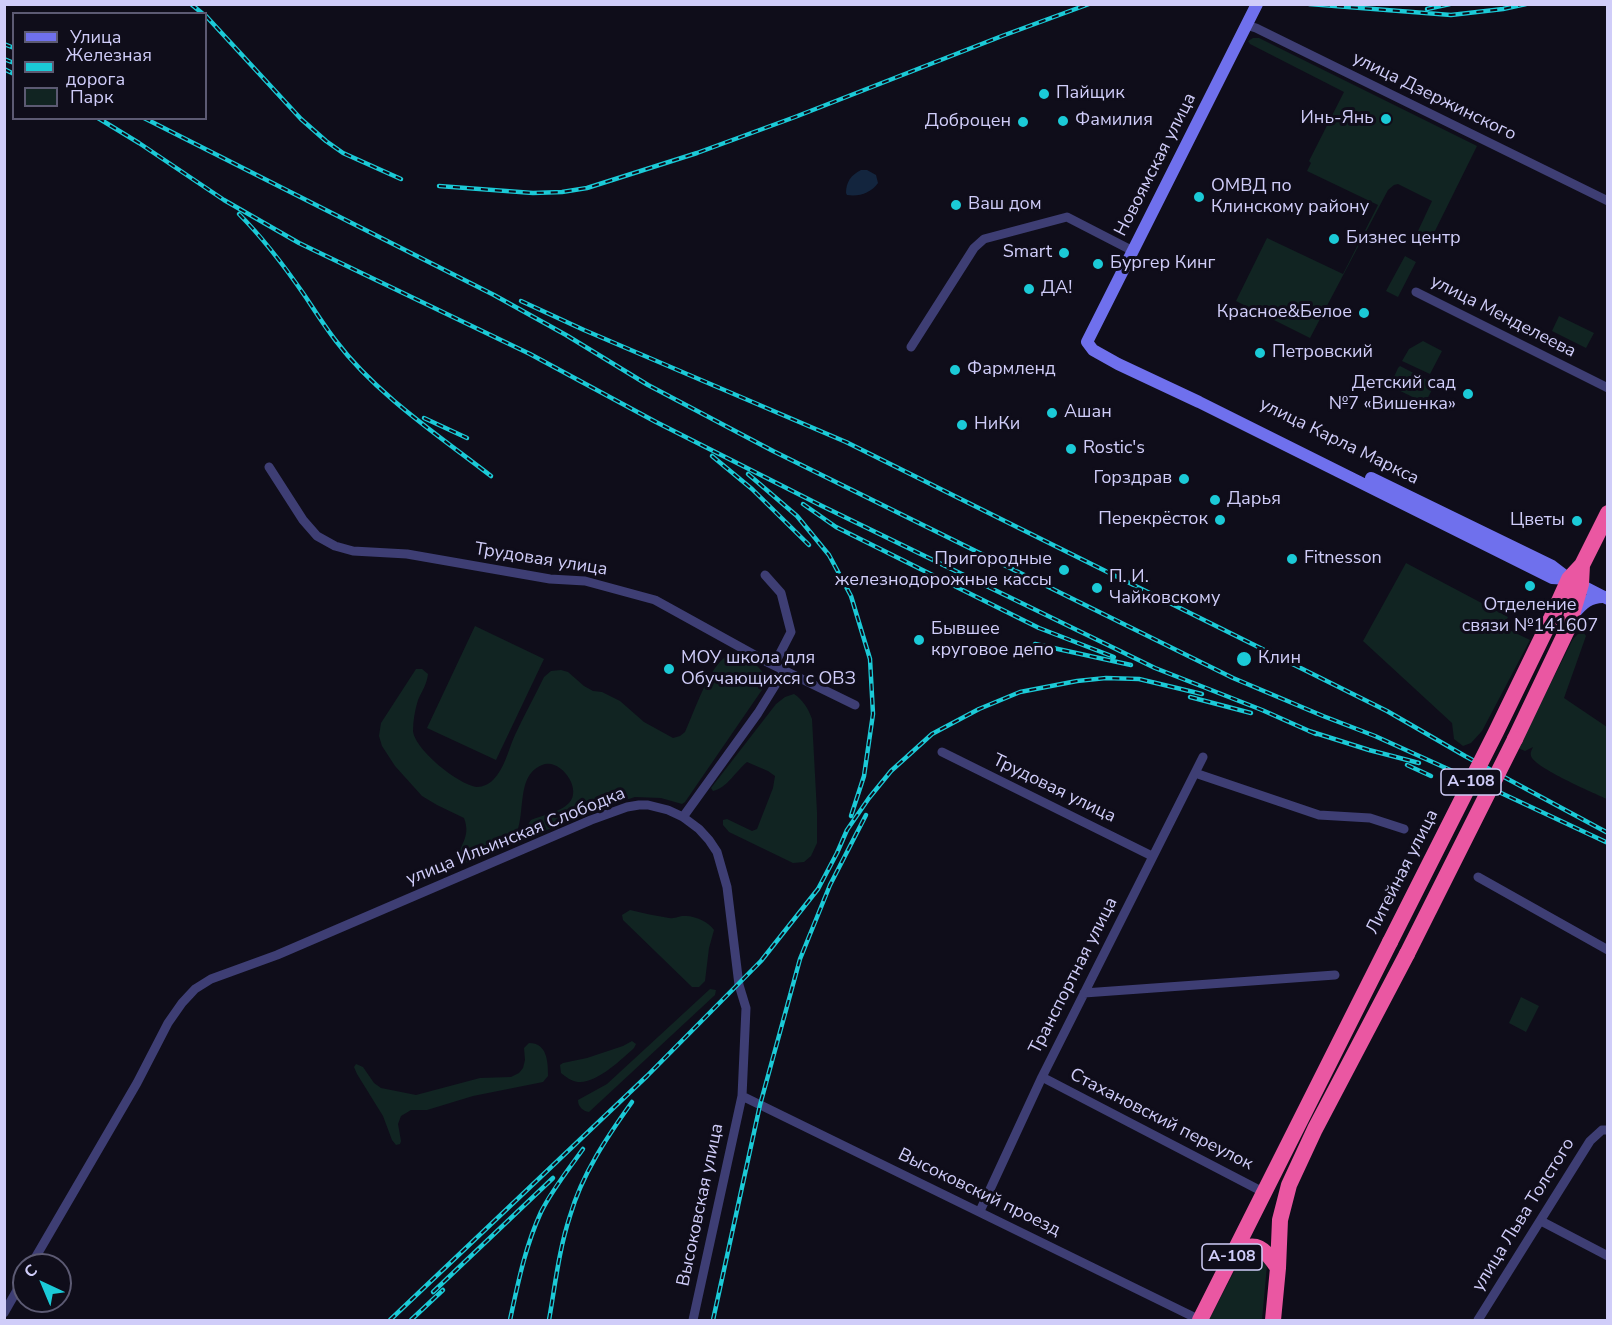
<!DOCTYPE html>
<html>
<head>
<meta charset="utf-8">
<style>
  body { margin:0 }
  #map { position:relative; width:1612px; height:1325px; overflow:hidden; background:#0f0d1a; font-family:"Nunito Sans",sans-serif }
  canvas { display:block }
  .frame { position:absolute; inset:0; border:6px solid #d0cdf9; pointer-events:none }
  .legend { position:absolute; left:12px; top:12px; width:195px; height:108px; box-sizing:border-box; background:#0f0d1a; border:2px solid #5c5a73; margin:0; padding:8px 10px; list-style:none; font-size:18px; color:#d0cdf9 }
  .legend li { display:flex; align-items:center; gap:12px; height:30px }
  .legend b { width:30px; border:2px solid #5c5a73 }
  .north { position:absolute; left:12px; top:1253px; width:60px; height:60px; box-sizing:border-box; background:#0f0d1a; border:2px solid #5c5a73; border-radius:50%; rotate:316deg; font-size:16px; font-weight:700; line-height:24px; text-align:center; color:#d0cdf9 }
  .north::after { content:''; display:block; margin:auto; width:21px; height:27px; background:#1bcad7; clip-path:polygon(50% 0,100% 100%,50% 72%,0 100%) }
</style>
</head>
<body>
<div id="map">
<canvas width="1612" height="1325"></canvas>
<div class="frame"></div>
<ul class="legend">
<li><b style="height:8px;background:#6f70ed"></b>Улица</li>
<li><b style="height:8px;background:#1bcad7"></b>Железная дорога</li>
<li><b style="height:16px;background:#112422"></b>Парк</li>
</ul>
<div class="north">С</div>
</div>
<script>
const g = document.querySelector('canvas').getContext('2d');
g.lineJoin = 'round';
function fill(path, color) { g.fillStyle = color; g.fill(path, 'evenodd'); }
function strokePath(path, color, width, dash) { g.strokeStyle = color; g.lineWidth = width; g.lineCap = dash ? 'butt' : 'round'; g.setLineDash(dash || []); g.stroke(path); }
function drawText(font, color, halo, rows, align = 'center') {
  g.font = font + ' "Nunito Sans",sans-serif'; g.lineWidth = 6; g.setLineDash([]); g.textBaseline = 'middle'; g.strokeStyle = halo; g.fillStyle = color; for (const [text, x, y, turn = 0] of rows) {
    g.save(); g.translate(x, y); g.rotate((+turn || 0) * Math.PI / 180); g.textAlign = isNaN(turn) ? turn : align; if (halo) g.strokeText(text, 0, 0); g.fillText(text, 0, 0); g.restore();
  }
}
fill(new Path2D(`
  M1253,38H1259L1477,146L1432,237L1428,240C1423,239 1420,237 1418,231L1432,201L1398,184L1394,185L1388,190L1310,338L1236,301L1267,238L1343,274L1378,205L1307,171L1311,163L1309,161L1344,92L1250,44L1248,41Z
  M1405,256L1416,262L1398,297L1386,291Z
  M1559,316L1594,333L1586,348L1552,331Z
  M1423,341L1442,351L1430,374L1402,361L1409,349Z
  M1400,366L1435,384L1425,403L1390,386L1398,368Z
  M1406,563L1508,617L1503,627L1530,640L1482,731L1471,743L1463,746L1454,739L1452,723L1363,641Z
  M475,626L544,659L496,760L427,728Z
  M1584,633L1586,636L1564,698L1607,727V799C1594,793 1535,768 1531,756C1530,752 1532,750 1533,747L1525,751L1518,748L1573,639L1578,634Z
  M732,654C746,657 767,668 766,684L685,802L682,804L661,798L635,797L585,813L540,833L530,831L527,826L531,820C542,815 559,813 569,803C583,789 560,757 542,765C512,777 530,824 510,843C499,853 481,857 468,863L460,859C457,845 472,839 464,818L437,805L422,796L395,766L382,746L379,736L381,723L416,669H422L428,674C427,684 422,691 418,700C415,710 413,720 413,731C415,750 459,785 477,787C483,787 489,784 493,780C505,768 508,750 515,735C524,715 535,696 544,677L551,671L561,670L568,672L584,686L593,691L602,692L620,701L644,722L673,738L680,736L685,732C694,713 712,657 732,654Z
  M794,694C803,700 808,708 812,719L817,812V843L811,856L804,862L793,863L729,832L723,825V820L727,819L752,831L757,829L773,788L775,776L768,771L747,762C736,771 727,788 713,791L711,788L776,704L785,697Z
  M630,910C643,913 656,916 669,918C676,919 678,916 684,916C694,915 709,922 714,930L709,948L705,981L699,987H692L623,920L622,915Z
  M710,989L716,990L715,995L589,1112C583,1111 578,1107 578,1100L607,1084Z
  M1521,997L1539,1006L1526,1032L1509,1023Z
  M632,1041L636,1044L634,1048C622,1059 596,1084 578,1082C571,1081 566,1077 561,1073L560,1065L563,1063L587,1058L623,1046Z
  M529,1043C547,1043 548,1061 548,1076L543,1082L473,1096L427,1110H411L401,1116L398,1124L401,1141L400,1144L396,1145L392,1140L383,1116L357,1074L354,1067L356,1064L363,1067L374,1083L381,1088L416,1095L480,1078L511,1077L519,1073L523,1068L525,1060L524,1048Z
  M1257,1255L1267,1265L1262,1320H1209L1239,1262L1247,1256Z`), '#112422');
fill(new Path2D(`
  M861,170H867L876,175L878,183C871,193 859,197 847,195L846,193C846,182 851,175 861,170Z`), '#13253e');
strokePath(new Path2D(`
  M1246,25L1256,28L1608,201
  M1416,292L1608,388
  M911,347L974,248L984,239L1067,217L1133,251
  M269,467L303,520L317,536L335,546L353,551L407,554L550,579L585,581L655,600L769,663L855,705
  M765,575L781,593L791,632L774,665
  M942,752L1152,856
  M1195,773L1319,815L1370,818L1404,829
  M683,817L758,713L784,671
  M1478,877L1608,950
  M1084,993L1335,975
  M1042,1077L1265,1193
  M742,1096L1200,1320
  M980,1211L1042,1077L1203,757
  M1541,1221L1608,1256
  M31,1265L137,1083L168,1023L182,1003L195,989L211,979L277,955L591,820L627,807L639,805H648L668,810L683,817L699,829L709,840L717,852L727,887L739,985L746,1008L742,1096L693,1320
  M4,1313L24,1278
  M1478,1320L1590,1141L1602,1130H1608`), '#3e3e74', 9);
strokePath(new Path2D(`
  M1257,4L1087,342L1093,350L1118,364L1199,402L1552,578L1569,579
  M1371,478L1552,566L1569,579L1608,599
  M1573,615C1582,604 1590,596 1605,597`), '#6f70ed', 12);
strokePath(new Path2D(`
  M1550,621L1569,579L1582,565L1608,513
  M1515,739L1568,628L1581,584L1582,565
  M1234,1253C1256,1239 1265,1249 1278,1268
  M1200,1320L1390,942
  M1273,1320L1278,1268L1280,1220L1289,1185L1315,1129L1407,954`), '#ea57a2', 16);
const rail = new Path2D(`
  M191,4L203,14
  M1309,4L1451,15L1503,9L1526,4
  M1427,9L1450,4
  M206,16L301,119L326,141L343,153L401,179
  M4,44L14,48
  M4,59L14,63
  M4,69L14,74
  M98,118L139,143L224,200L299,243L530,354L656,422L822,506L1155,668L1262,710L1316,734
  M144,118L494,295L566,335L648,385L773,451L1233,678L1323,716L1375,736L1501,793L1608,843
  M439,186L533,193L562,192L587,188L697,153L795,117L1002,36L1089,4
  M239,214C264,239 285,267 305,296C315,311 325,327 336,341C376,394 438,435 491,476
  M521,301L584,330L846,442L1387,711L1465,756L1608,833
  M424,418L467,438
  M712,456L752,489L809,545
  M748,474L797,516L829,555L851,596L870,659L873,714L864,776L851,816
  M803,504L836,527L1039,628L1114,657
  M1035,644L1131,665
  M1190,697L1251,713
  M1309,731L1369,750L1419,763
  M1407,765L1431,776
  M433,1292L553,1178
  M390,1320L647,1076L761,961L818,889L837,853L847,830L869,798L891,771L932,734L979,709L1020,692L1077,681L1106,678L1139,679L1202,694
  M411,1320L443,1290
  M510,1320C518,1283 525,1247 541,1212C552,1190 568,1170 583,1149
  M549,1320C555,1286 559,1249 570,1216C582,1174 607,1137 632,1102
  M713,1320L760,1105L800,959L830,885L866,815`);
strokePath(rail, '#1bcad7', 4.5);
strokePath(rail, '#0f0d1a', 2, [7]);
strokePath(new Path2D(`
  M1390,942L1496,732L1550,621
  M1407,954L1515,739`), '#ea57a2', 16);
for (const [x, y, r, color] of [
  [1044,94,6,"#1bcad7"],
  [1386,119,6,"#1bcad7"],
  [1063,121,6,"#1bcad7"],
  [1023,122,6,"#1bcad7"],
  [1199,197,6,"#1bcad7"],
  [956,205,6,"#1bcad7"],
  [1334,239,6,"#1bcad7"],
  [1064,253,6,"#1bcad7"],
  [1098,264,6,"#1bcad7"],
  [1029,289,6,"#1bcad7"],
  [1364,313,6,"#1bcad7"],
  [1260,353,6,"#1bcad7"],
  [955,370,6,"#1bcad7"],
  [1468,394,6,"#1bcad7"],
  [1052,413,6,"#1bcad7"],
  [962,425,6,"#1bcad7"],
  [1071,449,6,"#1bcad7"],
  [1184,479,6,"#1bcad7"],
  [1215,500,6,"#1bcad7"],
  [1220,520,6,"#1bcad7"],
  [1577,521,6,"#1bcad7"],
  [1292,559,6,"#1bcad7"],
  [1064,570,6,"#1bcad7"],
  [1530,586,6,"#1bcad7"],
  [1097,588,6,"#1bcad7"],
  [919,640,6,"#1bcad7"],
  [1244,659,8,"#1bcad7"],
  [669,669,6,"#1bcad7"]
]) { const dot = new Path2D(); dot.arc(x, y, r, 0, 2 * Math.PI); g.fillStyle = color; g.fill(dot); strokePath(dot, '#0f0d1a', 2); }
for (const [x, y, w] of [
  [1471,782,60],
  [1232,1257,60]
]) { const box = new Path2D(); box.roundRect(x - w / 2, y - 13, w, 26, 4.5); g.fillStyle = '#0f0d1a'; g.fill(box); strokePath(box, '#d0cdf9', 1.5); }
drawText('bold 16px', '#d0cdf9', null, [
  ["А-108",1471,782],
  ["А-108",1232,1257]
]);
drawText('18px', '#d0cdf9', '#0f0d1a', [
  ["Пайщик",1056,94],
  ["Инь-Янь",1374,119,"right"],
  ["Фамилия",1075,121],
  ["Доброцен",1011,122,"right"],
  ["ОМВД по",1211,187],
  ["Клинскому району",1211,208],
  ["Ваш дом",968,205],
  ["Бизнес центр",1346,239],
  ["Smart",1052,253,"right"],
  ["Бургер Кинг",1110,264],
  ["ДА!",1041,289],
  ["Красное&Белое",1352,313,"right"],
  ["Петровский",1272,353],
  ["Фармленд",967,370],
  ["Детский сад",1456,384,"right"],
  ["№7 «Вишенка»",1456,405,"right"],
  ["Ашан",1064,413],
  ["НиКи",974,425],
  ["Rostic's",1083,449],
  ["Горздрав",1172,479,"right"],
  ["Дарья",1227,500],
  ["Перекрёсток",1208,520,"right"],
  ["Цветы",1565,521,"right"],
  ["Fitnesson",1304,559],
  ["Пригородные",1052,560,"right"],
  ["железнодорожные кассы",1052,581,"right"],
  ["П. И.",1109,578],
  ["Чайковскому",1109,599],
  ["Отделение",1530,606,"center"],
  ["связи №141607",1530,627,"center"],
  ["Бывшее",931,630],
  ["круговое депо",931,651],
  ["МОУ школа для",681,659],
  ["Обучающихся с ОВЗ",681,680],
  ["Клин",1258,659]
], 'left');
drawText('18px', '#d0cdf9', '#0f0d1a', [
  ["улица Дзержинского",1434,97,26],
  ["Новоямская улица",1156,165,-63],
  ["улица Менделеева",1503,317,27],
  ["улица Карла Маркса",1339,442,26],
  ["Трудовая улица",541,560,9],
  ["Трудовая улица",1054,789,26],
  ["улица Ильинская Слободка",516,837,-22],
  ["Литейная улица",1403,872,-63],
  ["Транспортная улица",1074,976,-63],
  ["Стахановский переулок",1161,1120,27],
  ["Высоковский проезд",979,1193,26],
  ["Высоковская улица",701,1205,-78],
  ["улица Льва Толстого",1524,1215,-58]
]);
</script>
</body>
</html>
